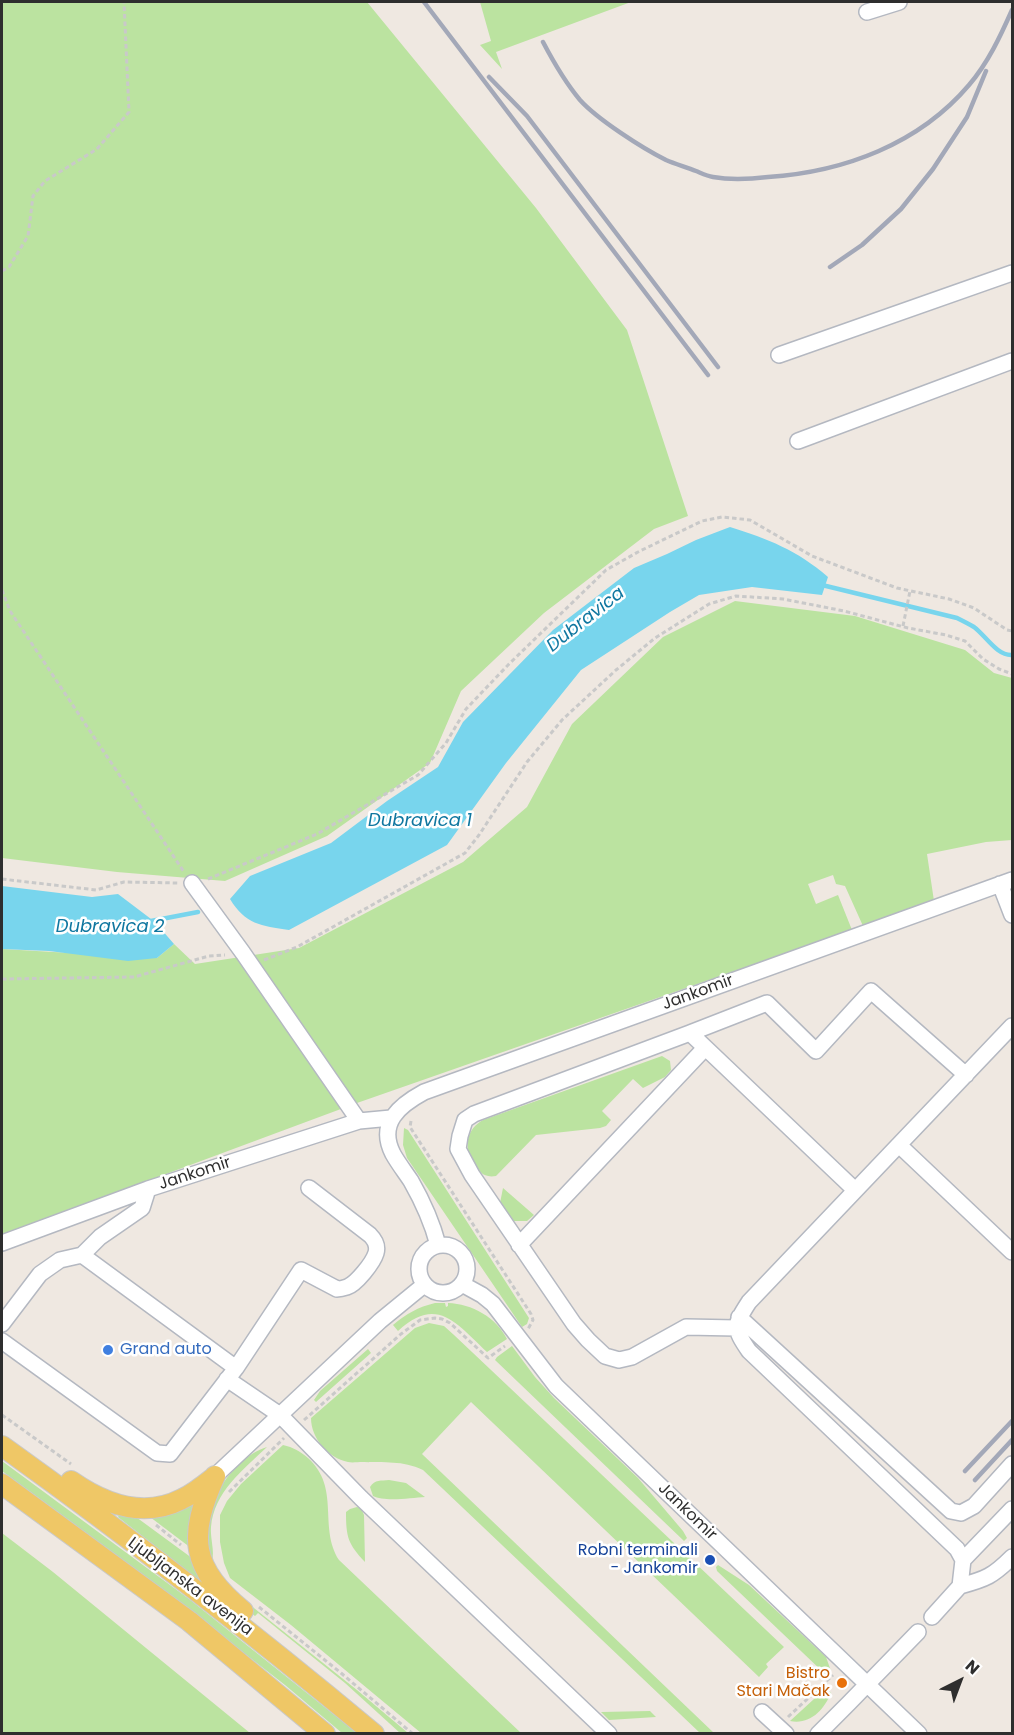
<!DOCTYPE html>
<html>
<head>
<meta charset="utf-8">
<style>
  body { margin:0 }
  #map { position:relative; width:1014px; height:1735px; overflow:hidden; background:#efe8e1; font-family:Poppins,sans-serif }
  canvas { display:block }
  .frame { position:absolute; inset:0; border:3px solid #2e2e2e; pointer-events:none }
  .north { position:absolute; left:930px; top:1651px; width:60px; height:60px; -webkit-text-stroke:4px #fff; paint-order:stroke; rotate:42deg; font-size:16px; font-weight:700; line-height:24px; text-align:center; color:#2e2e2e }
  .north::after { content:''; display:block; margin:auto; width:21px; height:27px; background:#2e2e2e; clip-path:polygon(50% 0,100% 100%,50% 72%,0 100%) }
</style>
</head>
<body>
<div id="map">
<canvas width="1014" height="1735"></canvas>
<div class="frame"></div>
<div class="north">N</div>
</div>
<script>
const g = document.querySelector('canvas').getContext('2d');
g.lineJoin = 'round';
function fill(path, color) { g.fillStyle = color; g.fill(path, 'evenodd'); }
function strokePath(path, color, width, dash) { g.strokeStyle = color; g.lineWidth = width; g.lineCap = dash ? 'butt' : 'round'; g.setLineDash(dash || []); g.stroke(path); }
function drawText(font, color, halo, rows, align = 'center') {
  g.font = font + ' Poppins,sans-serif'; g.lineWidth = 5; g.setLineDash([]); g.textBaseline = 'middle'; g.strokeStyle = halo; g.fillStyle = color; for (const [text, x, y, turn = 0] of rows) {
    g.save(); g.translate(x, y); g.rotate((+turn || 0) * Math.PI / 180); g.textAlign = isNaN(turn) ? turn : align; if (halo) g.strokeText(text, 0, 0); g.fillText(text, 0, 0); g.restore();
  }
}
fill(new Path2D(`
  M2,2H367L536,208L627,330L688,516L654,529L544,613L461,691L430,763L327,836L225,881L117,872L2,858Z
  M480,2H631L496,52L502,69L480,45L491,41Z
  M735,601L855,616L965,650L994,673L1012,678V840L986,842L927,854L934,901L863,926L845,886L836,884L833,875L808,884L816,904L838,895L852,930L357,1103L2,1235V949L157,958L174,944L195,964L299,948L463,862L527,807L572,724L663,637Z
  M662,1056L670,1061L671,1070L665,1077L643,1088L633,1079L602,1111L611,1120L606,1126L600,1128L536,1135L496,1176C483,1178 480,1172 473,1162C463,1146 467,1129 483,1120Z
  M404,1128L408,1130L529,1318L527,1324L522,1327L407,1158L403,1145Z
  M503,1188L534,1215L527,1221H514L500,1203Z
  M435,1303H445L446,1307L448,1306V1303C472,1304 496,1317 507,1339L487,1352C456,1323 437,1295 398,1331L393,1325C406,1314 418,1307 435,1303Z
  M429,1323L444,1326L454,1335L784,1647L766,1664L768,1667L759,1677L471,1402L422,1454L714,1733H700L423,1470C402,1460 385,1463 362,1462C358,1462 352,1463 348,1462C328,1458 311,1438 311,1418L415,1328Z
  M512,1346L535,1377L554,1398L638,1478L683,1531L687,1538L684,1541L495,1360L497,1357Z
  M368,1349L371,1353L316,1402L314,1400L320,1391Z
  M283,1445C293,1447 301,1452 308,1458C341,1488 318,1527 339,1560L521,1733H421L291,1625L230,1578L224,1563L220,1542V1515L227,1501L241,1484Z
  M267,1447C243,1470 214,1492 211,1527C210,1537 215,1553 212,1560C189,1524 229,1458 267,1447Z
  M2,1461L189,1599L357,1733H342L285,1685L185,1607L70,1521L2,1471Z
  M389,1480L406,1483L425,1497C411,1498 384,1502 373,1496L370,1487C375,1479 381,1481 389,1480Z
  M191,1503L193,1505L196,1504L191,1548L150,1517Z
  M357,1507L361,1508L364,1515L365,1562C348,1544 346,1537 346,1512L350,1509Z
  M119,1515L136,1517L196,1561L202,1580H199L118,1517Z
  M2,1533L53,1572L250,1733H2Z
  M718,1565L749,1585L826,1657L831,1671L827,1675L824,1673L717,1571L716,1567Z
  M220,1581L357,1690L408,1733H400L345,1683L258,1613L255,1616L241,1605Z
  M826,1688L831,1693C824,1710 810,1725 790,1721Z
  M650,1711L656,1717L609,1720L601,1712Z`), '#bbe3a0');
fill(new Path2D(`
  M730,527C768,539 797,550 828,577L822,595L752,587L699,595L670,612L581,670L506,763L447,845L289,930C261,926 245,924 230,899L250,876L331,843L387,801L438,767L463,722L553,630L634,568L667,554L696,540Z
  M2,886L92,897L118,894L155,922L174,944L157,958L128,961L49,951L2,949Z`), '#78d5ed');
strokePath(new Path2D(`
  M822,585L957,618C963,621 969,624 974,627C986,636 997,656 1012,655
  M151,921L198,912`), '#78d5ed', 4.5);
const minor = new Path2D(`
  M867,12L899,2
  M779,355L1012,273
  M798,441L1012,361
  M192,883L243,953L359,1121
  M1000,884L1012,915
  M690,1033L767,1003L816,1051L871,991L966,1075
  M899,1145L1012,1252
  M148,1189L142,1208L100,1237L82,1255L236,1368
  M2,1243L148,1189L359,1121L391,1118
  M419 1269a24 24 0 1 1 48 0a24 24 0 1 1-48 0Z
  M438,1245C432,1222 423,1202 411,1181C405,1172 398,1163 393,1154C377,1123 400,1105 424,1092L1012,880
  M519,1245L705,1048
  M462,1284L482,1295L493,1304L556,1386L919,1734
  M739,1317L951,1511L961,1513L974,1506L1012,1464
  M2,1324L40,1274L60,1260L82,1255
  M736,1328L686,1327L632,1357L619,1360L605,1356L588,1340L574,1324L472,1175L458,1149L460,1136L465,1120L474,1114L690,1033L855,1190
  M2,1341L157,1453L170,1454L236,1368L301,1270L337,1289C340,1289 344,1288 347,1287C356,1284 373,1263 376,1253C378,1246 375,1240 370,1235L309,1188
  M227,1379L280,1415L361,1498L609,1734
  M215,1476L380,1321L424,1285
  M963,1560L957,1549L749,1351C733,1328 734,1325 749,1302L1012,1026
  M960,1586C986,1579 993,1576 1012,1557
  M932,1617L960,1586L963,1560L1012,1509
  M762,1712L786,1734
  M818,1734L849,1703L918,1632`);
const major = new Path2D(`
  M2,1446C129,1537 253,1633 374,1734
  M215,1476C188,1536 190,1568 243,1611
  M71,1481C104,1504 143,1519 182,1499C193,1494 203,1486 213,1478
  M2,1484L189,1621L325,1734`);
strokePath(minor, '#b4b8c1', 18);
strokePath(major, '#c9c9c9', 22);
strokePath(new Path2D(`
  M2,271L9,267L28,236L33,196L45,181L97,149L129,112L124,2
  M2,590L10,611L184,872
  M903,626L910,591
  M2,879L96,890L124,882L178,883
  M208,879L317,834L418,775L446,743L466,709L509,664L606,570L638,552L702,521L722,517L750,520L812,556L897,588L949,599L974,608L1007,630L1012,631
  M264,960L297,947L465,853L479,835L527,762L562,720L616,670L655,638L709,604L736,596L783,599L844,611L908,628L946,635L965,641L983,659L999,669L1012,674
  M2,979L134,977L209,956L225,955
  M411,1121L410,1127L531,1314L533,1320L528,1329
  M2,1415L71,1464
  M304,1420L401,1334L420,1320L435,1318L442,1319L450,1323L488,1358L505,1346
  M229,1492L284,1438
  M156,1525L181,1545
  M259,1607L341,1673L413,1734
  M788,1717L833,1675`), '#c9c9c9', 3, [4.5, 3]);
strokePath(minor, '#fff', 15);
strokePath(major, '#efc766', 20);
strokePath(new Path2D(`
  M424,2L708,375
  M543,42C554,63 565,82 580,100C597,119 642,148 666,160C675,164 686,167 696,171C701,173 707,176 713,177C730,180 751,179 768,177C844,172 919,144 969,85C988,63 1001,35 1012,10
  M489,77L527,116L718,367
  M830,267L862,245L901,209L933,169L967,117L986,71
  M965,1471L1012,1421
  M975,1480L1012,1440`), '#a3a8b8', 4.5);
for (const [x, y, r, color] of [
  [108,1350,6,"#3f7fe0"],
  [710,1560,6,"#1a4fb4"],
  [842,1683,6,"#e8710a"]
]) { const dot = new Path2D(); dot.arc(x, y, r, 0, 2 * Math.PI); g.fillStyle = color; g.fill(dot); strokePath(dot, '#fff', 2); }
drawText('16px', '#2e2e2e', '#fff', [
  ["Jankomir",698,993,-20],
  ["Jankomir",195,1174,-18],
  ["Jankomir",687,1512,44],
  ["Ljubljanska avenija",190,1587,37]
]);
drawText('16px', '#366cbe', '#fff', [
  ["Grand auto",120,1350]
], 'left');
drawText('16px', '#164399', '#fff', [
  ["Robni terminali",698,1551],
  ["- Jankomir",698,1569]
], 'right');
drawText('16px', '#c56008', '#fff', [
  ["Bistro",830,1674],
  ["Stari Mačak",830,1692]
], 'right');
drawText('italic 18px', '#1077a0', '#fff', [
  ["Dubravica",586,620,-38],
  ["Dubravica 1",420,821],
  ["Dubravica 2",110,927]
]);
</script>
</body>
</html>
